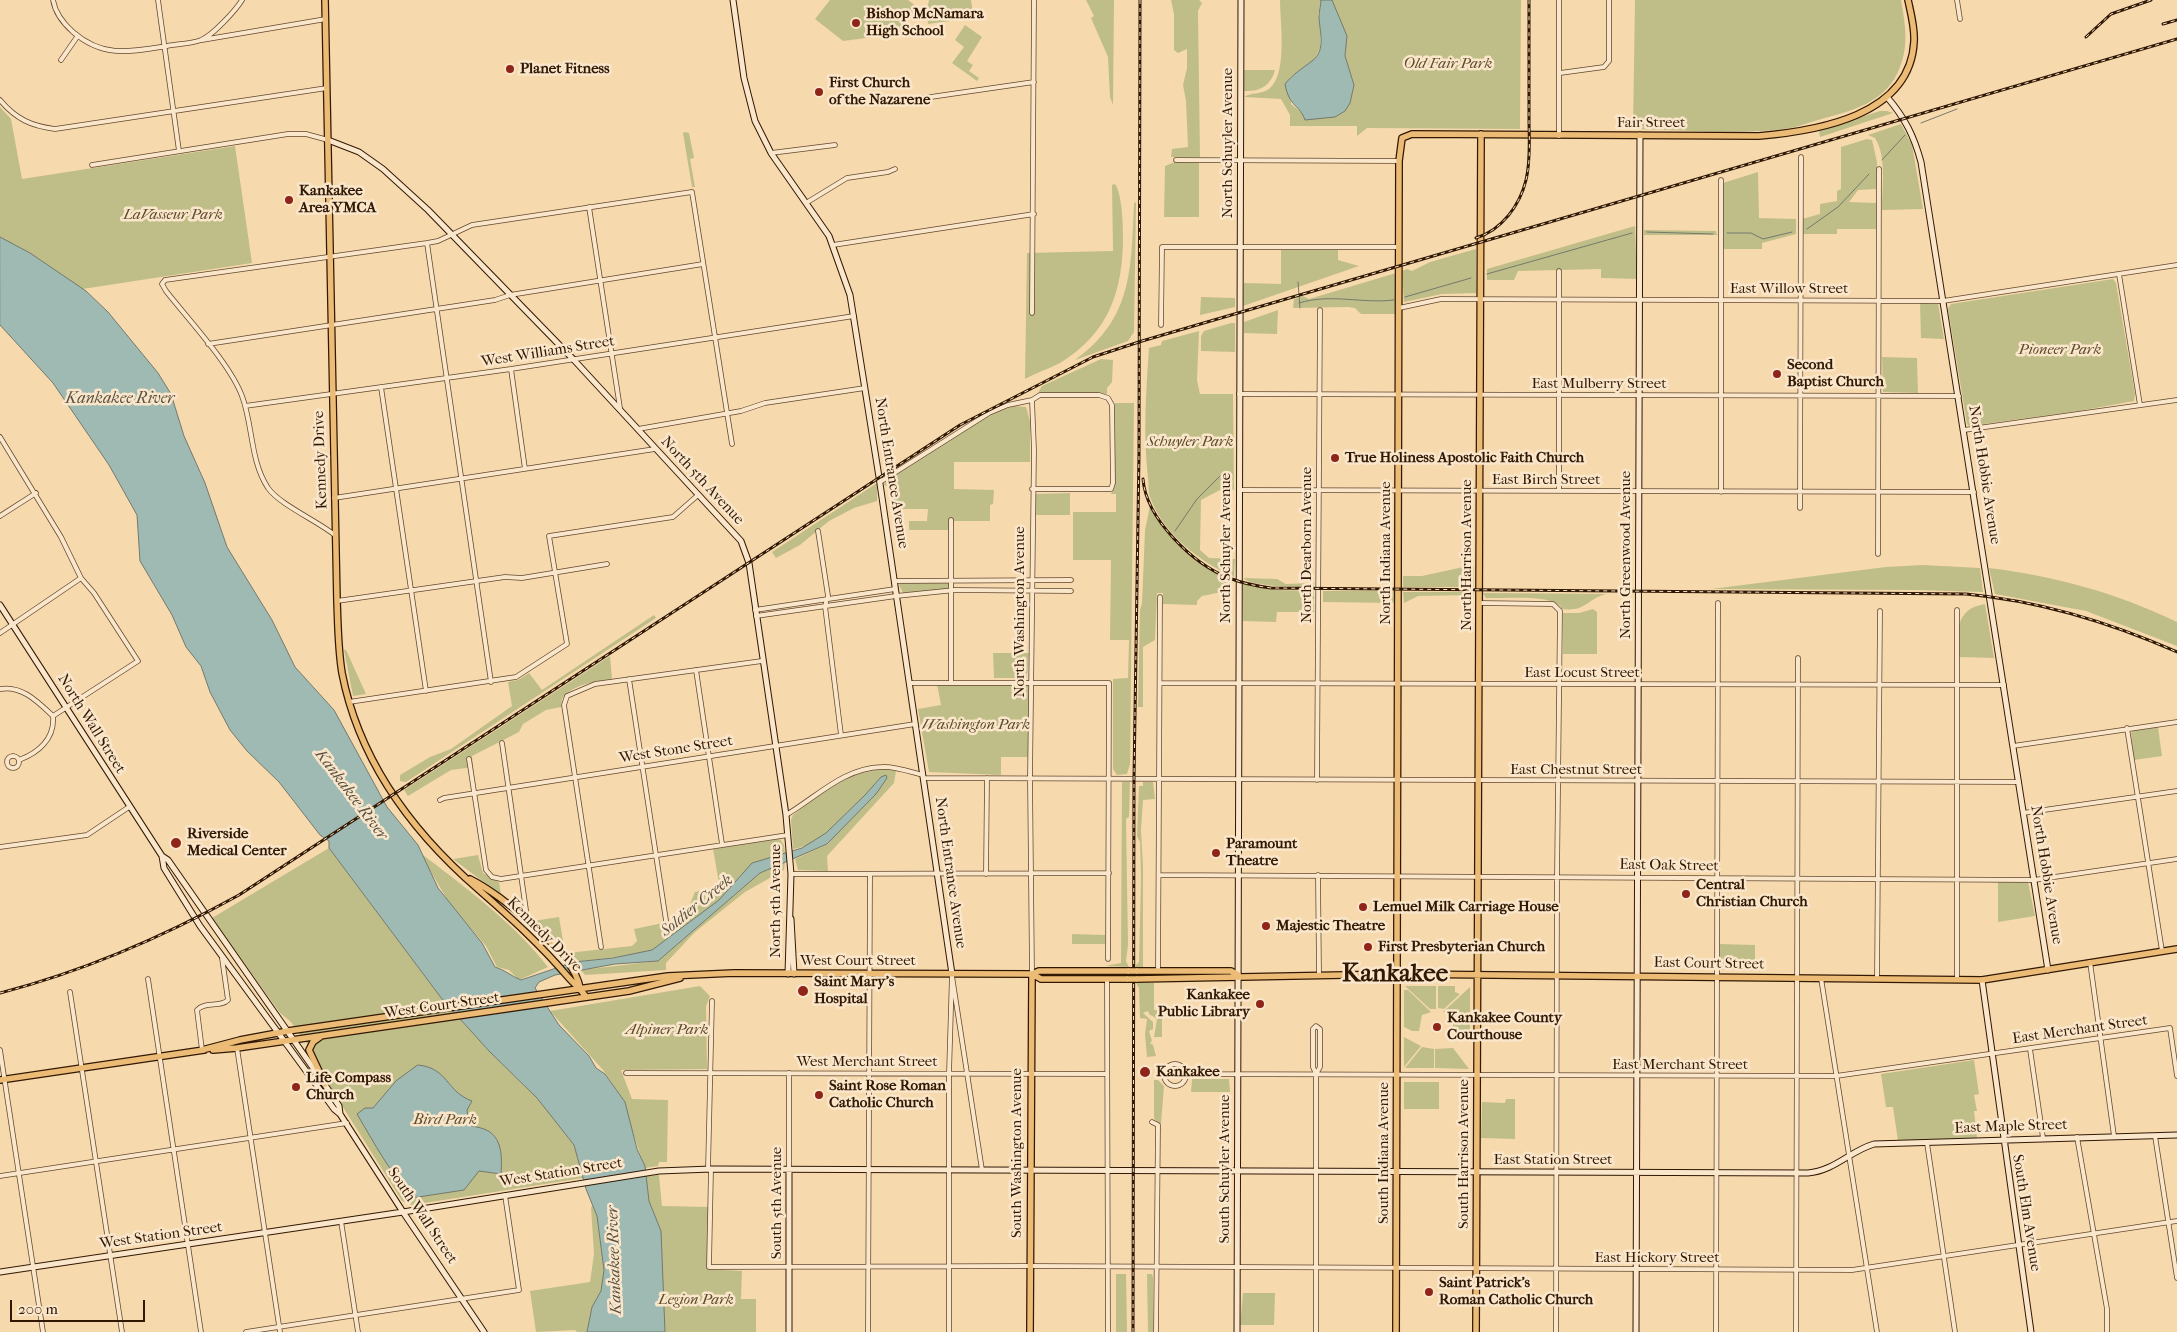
<!DOCTYPE html>
<html>
<head>
<meta charset="utf-8">
<style>
  body { margin:0 }
  #map { position:relative; width:2177px; height:1332px; overflow:hidden; background:#f7d9ae; font-family:"IM FELL French Canon",serif }
  canvas { display:block }
  .scale { position:absolute; left:10px; top:1300px; width:135px; height:22px; box-sizing:border-box; border:2px solid #311803; border-top:0; padding-left:6px; font-size:15px; line-height:18px; white-space:nowrap; color:#311803; -webkit-text-stroke:4px #fae6ca; paint-order:stroke }
</style>
</head>
<body>
<div id="map">
<canvas width="2177" height="1332"></canvas>
<div class="scale">200 m</div>
</div>
<script>
const g = document.querySelector('canvas').getContext('2d');
g.lineJoin = 'round';
function fill(path, color) { g.fillStyle = color; g.fill(path, 'evenodd'); }
function strokePath(path, color, width, dash) { g.strokeStyle = color; g.lineWidth = width; g.lineCap = dash ? 'butt' : 'round'; g.setLineDash(dash || []); g.stroke(path); }
function drawText(font, color, halo, rows, align = 'center') {
  g.font = font + ' "IM FELL French Canon",serif'; g.lineWidth = 5; g.setLineDash([]); g.textBaseline = 'middle'; g.strokeStyle = halo; g.fillStyle = color; for (const [text, x, y, turn = 0] of rows) {
    g.save(); g.translate(x, y); g.rotate((+turn || 0) * Math.PI / 180); g.textAlign = isNaN(turn) ? turn : align; if (halo) g.strokeText(text, 0, 0); g.fillText(text, 0, 0); g.restore();
  }
}
fill(new Path2D(`
  M830,0H908L917,7L898,34L843,41L815,19Z
  M929,0H971L973,14L971,18L928,24L927,10Z
  M1086,0H1114L1113,105L1110,97L1108,57L1091,18L1094,16Z
  M1171,0H1199L1202,3L1198,11L1200,157H1171L1172,149L1188,147L1186,101L1183,85L1187,68V49L1178,53L1174,50V14Z
  M1280,0H1321L1318,15L1321,24L1320,48L1314,60L1291,77V104L1303,114L1350,103L1354,85L1345,56L1347,36L1332,0H1521L1520,129L1367,128L1357,136V126H1290V115L1281,99L1244,97C1251,92 1261,95 1269,89C1288,74 1280,23 1280,0Z
  M1635,0H1901C1905,23 1909,45 1900,67C1887,103 1851,111 1818,120C1805,124 1791,129 1777,130C1730,134 1681,130 1633,129Z
  M965,25L982,37L967,61L973,65L969,71L979,78L977,81L952,63L964,47L955,40Z
  M1244,70H1275C1271,86 1259,92 1244,91Z
  M0,107L11,119L22,179L235,146L252,263L76,290L51,267L0,237Z
  M1880,111H1887L1893,113L1820,137L1819,131Z
  M1901,124L1912,145L1923,209L1882,210C1882,188 1887,157 1875,138L1868,135Z
  M685,132L689,133L694,158L690,159L695,187H692L683,133Z
  M1867,139L1872,140L1877,162L1876,189L1858,190L1849,202L1876,203V229H1837V234H1802V219L1820,214V204L1837,201V191L1841,189V147Z
  M1175,162L1199,163V217H1164L1165,166Z
  M1758,172L1759,218L1796,219V234L1762,243V249H1723V183Z
  M1115,184C1122,194 1123,223 1123,236C1123,291 1109,333 1060,363C1048,369 1036,373 1025,379L1027,253L1113,251L1112,185Z
  M1136,202L1134,332L1128,341L1075,360C1133,318 1131,269 1134,203Z
  M1635,226L1637,279L1601,278V269L1518,271L1514,280H1487V269Z
  M1644,230L1716,231L1717,235H1644Z
  M1476,249V293L1442,294L1404,302L1402,271L1407,269L1412,271L1430,262Z
  M1281,250H1338V260L1359,266L1243,306L1244,283L1281,284Z
  M1396,273V314H1361L1355,308L1348,307L1293,308L1294,299L1303,296L1309,299Z
  M2113,279L2116,283L2135,394L2134,401L2079,411L1969,426L1967,424L1948,309L1951,304Z
  M1201,297L1235,298V307L1200,315Z
  M1920,303L1938,304L1944,339L1921,338Z
  M1278,310L1277,334L1244,333V322Z
  M1231,323H1235V352L1201,351V336L1204,331Z
  M1199,331L1197,380L1200,394H1233L1234,490H1220L1201,500L1200,550L1209,558L1235,559L1234,577C1200,562 1163,534 1150,497C1148,492 1149,484 1148,478C1143,435 1146,391 1149,348L1161,345L1162,341Z
  M1882,357L1917,358L1918,393L1883,392Z
  M1101,359L1113,360L1112,382L1107,388V394L1038,393L1042,386Z
  M1115,403H1134L1130,764L1127,774L1117,775L1113,769V679L1128,678L1129,640H1110L1111,560H1073V512H1116V494H1111L1115,484Z
  M1014,406L1026,407L1030,421V462H954V489L994,490L993,504L990,505V521H954L953,530H909V521H927L928,509H893L890,487L884,485L885,482C924,454 968,422 1014,406Z
  M877,483V501L854,508L829,521L800,545L776,558L772,552Z
  M1070,493V515H1034L1036,494Z
  M1150,506C1168,537 1190,559 1222,576L1223,581L1228,583L1230,581L1231,590L1202,596L1197,601V605L1163,604V593H1157L1155,640L1143,647V707H1138L1140,610L1142,603L1145,530Z
  M1923,565L1980,568L1983,592L1914,590L1711,589L1886,567Z
  M1468,566H1474V587H1403V576H1422Z
  M1989,568C2055,576 2117,593 2177,622V646L2086,611L1995,594Z
  M1243,578L1277,579L1286,584L1314,583V587C1299,587 1251,587 1243,578Z
  M902,582H949L950,589L903,593L899,585Z
  M1243,584L1274,590L1314,591V612H1277L1276,622L1243,621Z
  M1323,591H1394V603L1323,602Z
  M1403,592H1474V595L1418,596L1404,603Z
  M1483,593L1606,594C1587,599 1586,612 1562,609C1555,593 1503,599 1486,598Z
  M1985,604L1994,658L1958,657C1958,632 1954,609 1985,604Z
  M1593,609L1597,612V654H1563V613H1579Z
  M654,615L656,618L406,782L400,781V775L430,757L451,749L512,706L508,682L518,680L529,673L542,690Z
  M344,650H346L366,694L353,696Z
  M993,653H1029L1027,678H994Z
  M610,656L612,679C594,682 573,684 562,699L561,707L546,710L523,724L519,732L472,756L473,767L451,770L408,796L404,790Z
  M937,684L1029,685L1028,757H1001V775L929,772L918,709L941,705Z
  M2158,727L2162,756L2134,760L2131,733L2134,730Z
  M884,769L896,771L894,783L827,856L828,871L798,870L795,859L828,844L881,777C861,801 826,845 793,849L791,820L793,815C825,790 841,774 884,769Z
  M1122,782H1130L1129,817L1126,819L1128,945L1126,961L1129,967L1105,966L1121,963Z
  M1143,782H1153L1155,799L1143,800L1141,830L1143,866V967H1136V965L1139,962L1141,877L1140,842L1137,836L1139,786H1143Z
  M780,839L784,845L785,853C772,859 758,861 747,870C737,878 730,890 721,898C702,917 668,945 643,954L574,962L533,921L559,917L564,947L567,953L632,946L637,941L634,929L663,923L664,929L667,930L688,909L695,892L714,889L719,883L713,849Z
  M329,848L442,999L489,1051L537,1098L574,1145L583,1178L412,1205L402,1201L331,1088L312,1050L290,1021L280,1013L212,918Z
  M419,852C465,887 512,921 548,967L519,980L509,970L497,967L486,946L450,904Z
  M478,855L483,873L499,882L501,895L453,859Z
  M785,862L784,870L745,892L695,932L666,963V970L585,975L581,970L658,961L760,873Z
  M1998,882H2028L2035,916L1998,922Z
  M1072,934L1105,935V944H1072Z
  M1720,944L1755,945V970H1723L1720,966Z
  M1136,983H1154V1010L1162,1011V1037H1154L1157,1019L1149,1014L1148,1011L1143,1013L1153,1022V1029L1149,1031L1152,1041L1150,1043L1153,1045L1156,1056L1147,1057L1145,1034L1147,1019L1140,1018L1139,988Z
  M700,986L710,996L706,1006L707,1069L621,1070L632,1099L668,1100L667,1162H659L658,1166L645,1168L628,1119L625,1102L603,1070L550,1011Z
  M1405,986H1436V1009H1430Z
  M1438,986H1455V992L1460,994L1444,1009L1438,1008Z
  M1470,987V1030L1454,1038L1452,1014L1443,1012Z
  M1404,990H1408L1431,1012L1422,1015L1419,1031H1412L1404,1027Z
  M1404,1037L1421,1046L1404,1067Z
  M1422,1047L1434,1049V1068H1405Z
  M1453,1048L1469,1069L1435,1068V1049Z
  M1974,1060L1979,1094L1974,1095L1977,1111H1974L1977,1138L1898,1141L1893,1107H1886L1881,1074Z
  M1192,1079H1229L1230,1092H1191Z
  M1154,1080H1158L1164,1086L1161,1124L1154,1119Z
  M1404,1082H1439V1109H1404Z
  M1506,1099H1515V1139L1481,1138L1482,1102L1505,1103Z
  M659,1175L662,1206L709,1207L707,1269L742,1271L741,1299H756V1332H664L661,1231L649,1201L646,1176Z
  M593,1206L597,1216L604,1270L601,1291L592,1307L587,1332H577L575,1330L536,1332L530,1291L590,1282L594,1254L591,1207Z
  M1116,1274H1126L1127,1332H1116Z
  M1147,1274H1152L1153,1278V1332H1148Z
  M1243,1293H1275L1274,1325H1240Z`), '#c0be88');
const water = new Path2D(`
  M1321,0H1332L1347,36L1345,56L1354,85L1350,103L1345,111L1335,117L1305,120C1300,105 1289,107 1285,84C1293,74 1303,68 1312,61C1327,50 1319,30 1319,16C1319,11 1321,5 1321,0Z
  M0,237L30,253L86,291L108,312L158,373L171,394L184,436L205,483L227,547L272,620L295,667L334,710L387,807L418,845L438,888L482,943L495,967C505,970 511,976 521,980L574,962L613,958L652,950L719,900L752,863L802,848L826,833L865,795L881,777L886,775L887,778L876,794L827,844L760,873L658,961L615,964L555,975L539,982L535,988L559,1025L589,1056L596,1068L605,1074L625,1102L637,1149L645,1166L649,1201L661,1231L665,1332H587L592,1307L601,1291L604,1270L597,1216L586,1189L574,1145L537,1098L489,1051L442,999L329,848V841L320,835L279,782L247,751L230,730L210,692L201,666L186,647L172,615L140,561L137,515L109,465L53,383L0,325Z
  M418,1065C449,1068 446,1092 472,1101L467,1110L469,1125C474,1127 479,1127 484,1129C503,1136 502,1158 501,1174L479,1171L464,1190L412,1198C390,1172 374,1143 357,1114L365,1108H373L396,1081Z`);
fill(water, '#9fb9b3');
strokePath(water, '#73796d', 1);
strokePath(new Path2D(`
  M1921,123L1957,109
  M1882,160L1905,135
  M1807,229L1838,207L1869,174
  M1647,232L1713,234
  M1727,233H1751L1763,239L1792,232
  M1487,274L1632,233
  M1298,282L1300,308
  M1405,297L1471,278
  M1299,303C1331,293 1362,304 1394,300
  M1175,531L1197,499L1222,474`), '#73796d', 1);
const street = new Path2D(`
  M53,0C55,12 64,24 73,32C103,58 129,52 167,46C177,44 191,44 201,40C212,36 236,10 242,0
  M158,0L179,151
  M1957,0L1960,19
  M202,40L326,19
  M61,60L77,37
  M1560,73L1604,67L1609,61V0
  M0,100C16,119 31,126 55,129L327,88
  M910,100L1034,82
  M1559,136V0
  M771,153L835,145
  M1176,160L1399,161
  M92,165L288,134H306L328,140
  M806,203L847,178L888,172L895,169
  M589,207L620,408
  M427,243L491,682
  M833,245L1034,214
  M2119,274L2140,405
  M1399,308L1441,299L1943,301L2177,265
  M1032,313L1034,0
  M1161,325L1162,247H1399
  M208,344L495,300L510,295L703,264
  M511,369L525,469
  M381,387L426,691
  M1239,394L1959,396
  M245,406L511,369L854,316
  M638,429L741,411L765,403L865,388
  M1964,430L2177,400
  M0,437L61,537L81,578L94,593L138,661L53,716
  M880,482L989,413L1008,405L1032,400L1040,395H1099L1108,398L1112,405L1113,483L1111,489H1032
  M1239,490L1974,492
  M1559,491V271
  M1721,492V180
  M334,498L655,449
  M1800,508L1801,157
  M0,516L36,493
  M818,531L828,596L825,606L841,735
  M336,536C318,521 280,505 268,488C250,461 253,425 242,396C230,364 188,319 166,291L162,284L165,280L427,243L438,241L472,225L692,192L732,444
  M1878,554L1879,169
  M894,581L1071,580
  M337,601L505,577L522,578L607,564
  M1479,603L1553,604L1560,611L1557,877L1556,1332
  M755,610L895,589
  M1957,610V980
  M756,616L896,596L955,590L1071,591
  M0,633L81,578
  M696,670L722,844
  M629,679L667,927
  M951,682V520
  M910,683H1109L1108,959
  M1160,683L2004,685
  M0,689C22,685 38,702 53,716C55,739 38,753 19,760
  M349,702L516,677L567,644L549,536L673,517L698,495
  M2127,728L2162,951
  M502,743L526,910
  M2013,746L2177,722
  M7 762a6 6 0 1 1 12 0a6 6 0 1 1-12 0Z
  M469,759L486,870L492,877L501,879L788,835
  M924,778L2019,782
  M1317,780L1320,310
  M440,800L444,798L915,724
  M2023,813L2177,791
  M786,815C817,797 843,768 882,767C895,766 911,772 923,775
  M0,847L87,835L129,807
  M791,874L1109,873
  M986,874L987,778
  M1159,875L2034,880L2177,859
  M1318,875L1319,974
  M601,947L564,705L567,696L595,684L762,661
  M2090,962L2114,1136
  M1158,971L1160,597
  M1032,974L1030,778L1034,450L1032,400
  M952,976L982,1170
  M1821,978L1877,1332
  M148,979L201,1332
  M1107,979L1108,1332
  M1877,979L1880,611
  M70,992L122,1332
  M237,1048L280,1332
  M2030,1049L2043,1138
  M0,1050L43,1332
  M202,1050L197,1010C205,1001 220,1008 228,1000L222,958
  M1164 1075a11 11 0 1 1 22 0a11 11 0 1 1-22 0Z
  M626,1073L1107,1074
  M1186,1074L1836,1076L2170,1028L2177,1076
  M1152,1122L1158,1125L1156,1332
  M2155,1136L2177,1278
  M2077,1137L2107,1309V1332
  M1927,1143L1955,1332
  M708,1169L712,1001
  M711,1169L709,1267L1030,1266L1852,1270L2177,1221
  M789,1169V1073
  M0,1176L347,1123
  M341,1221L358,1332
  M246,1332L519,1290L505,1195
  M868,1332L870,874
  M949,1332V1074L952,974
  M1316,1332V1074L1320,1067V1029L1316,1026L1313,1029V1067L1316,1074
  M1716,1332L1718,603
  M1796,1332L1798,658`);
const secondary = new Path2D(`
  M733,0L744,78L755,121L771,153L829,236L850,295L879,477L952,974
  M1887,97C1905,118 1914,136 1921,162L2048,970
  M328,140L359,152L383,169L428,210L574,360L741,541L749,563L786,815L791,874L788,974
  M0,605L162,856L168,860L318,1075
  M162,856L164,868L200,926L334,1109L340,1114L403,1212L484,1332
  M791,919L794,974
  M1982,980L2031,1332
  M323,1082L339,1106L340,1114
  M789,1169V1332
  M0,1272L403,1212L659,1171L711,1169L1808,1173C1834,1171 1850,1151 1874,1144L2177,1135
  M1237,1332L1241,0
  M1636,1332L1640,135`);
const primary = new Path2D(`
  M325,0L337,601C338,625 338,649 342,673C359,761 412,832 479,890C511,918 541,945 568,977C574,984 581,989 586,997
  M470,879C501,894 575,954 580,988
  M1136,971H1231L1238,975
  M1032,974L1041,979H1128
  M1136,979L1397,974L1982,980L2177,949
  M320,1037L313,1042L309,1050L325,1084
  M202,1050L240,1040L288,1031L668,976L734,973L1032,974L1039,971H1129
  M213,1050L237,1048L629,991L680,978
  M0,1080L204,1050
  M1030,1332L1032,974
  M1396,1332L1399,161L1402,138L1412,134L1759,136C1817,131 1910,116 1914,42C1915,28 1911,14 1908,0
  M1476,1332L1481,134`);
strokePath(street, '#62482e', 5.5);
strokePath(secondary, '#311803', 7);
strokePath(primary, '#311803', 8);
strokePath(street, '#fae6ca', 4);
strokePath(secondary, '#fae6ca', 5);
strokePath(primary, '#ecbc77', 5.5);
const rail = new Path2D(`
  M2163,24L2177,20
  M2086,37L2111,14L2151,0
  M1476,238C1502,230 1520,205 1526,180C1531,160 1529,138 1529,119C1529,79 1529,40 1529,0
  M1143,479C1146,519 1193,564 1229,578C1242,583 1256,586 1271,588L1966,594C2040,601 2109,622 2177,652
  M0,993C85,971 163,937 239,895L960,425L1093,357L1142,341L2177,39
  M1133,1332L1134,779L1139,454L1140,0`);
strokePath(rail, '#311803', 3);
strokePath(rail, '#fae6ca', 1, [4]);
const primaryBridge = new Path2D(`
  M1129,971H1136
  M1128,979H1136`);
strokePath(primaryBridge, '#311803', 8, []);
strokePath(primaryBridge, '#ecbc77', 5.5);
for (const [x, y, r, color] of [
  [856,23,5,"#8f2418"],
  [510,69,5,"#8f2418"],
  [819,92,5,"#8f2418"],
  [289,200,5,"#8f2418"],
  [1777,374,5,"#8f2418"],
  [1335,458,5,"#8f2418"],
  [176,843,6,"#8f2418"],
  [1216,853,5,"#8f2418"],
  [1686,894,5,"#8f2418"],
  [1363,907,5,"#8f2418"],
  [1266,926,5,"#8f2418"],
  [1368,947,5,"#8f2418"],
  [803,991,6,"#8f2418"],
  [1260,1004,5,"#8f2418"],
  [1437,1027,5,"#8f2418"],
  [1145,1072,6,"#8f2418"],
  [296,1087,5,"#8f2418"],
  [819,1095,5,"#8f2418"],
  [1429,1292,5,"#8f2418"]
]) { const dot = new Path2D(); dot.arc(x, y, r, 0, 2 * Math.PI); g.fillStyle = color; g.fill(dot); strokePath(dot, '#fae6ca', 2); }
drawText('bold 15px', '#311803', '#fae6ca', [
  ["Bishop McNamara",866,14],
  ["High School",866,31],
  ["Planet Fitness",520,69],
  ["First Church",829,83],
  ["of the Nazarene",829,100],
  ["Kankakee",299,191],
  ["Area YMCA",299,208],
  ["Second",1787,365],
  ["Baptist Church",1787,382],
  ["True Holiness Apostolic Faith Church",1345,458],
  ["Riverside",187,834],
  ["Medical Center",187,851],
  ["Paramount",1226,844],
  ["Theatre",1226,861],
  ["Central",1696,885],
  ["Christian Church",1696,902],
  ["Lemuel Milk Carriage House",1373,907],
  ["Majestic Theatre",1276,926],
  ["First Presbyterian Church",1378,947],
  ["Saint Mary's",814,982],
  ["Hospital",814,999],
  ["Kankakee",1250,995,"right"],
  ["Public Library",1250,1012,"right"],
  ["Kankakee County",1447,1018],
  ["Courthouse",1447,1035],
  ["Kankakee",1156,1072],
  ["Life Compass",306,1078],
  ["Church",306,1095],
  ["Saint Rose Roman",829,1086],
  ["Catholic Church",829,1103],
  ["Saint Patrick's",1439,1283],
  ["Roman Catholic Church",1439,1300]
], 'left');
drawText('italic 15px', '#5c4a2b', '#fae6ca', [
  ["Old Fair Park",1448,64],
  ["LaVasseur Park",173,215],
  ["Pioneer Park",2060,350],
  ["Schuyler Park",1190,442],
  ["Washington Park",976,725],
  ["Alpiner Park",667,1030],
  ["Bird Park",445,1120],
  ["Legion Park",696,1300]
]);
drawText('15px', '#311803', '#fae6ca', [
  ["Fair Street",1651,123],
  ["North Schuyler Avenue",1228,143,-90],
  ["East Willow Street",1789,289],
  ["West Williams Street",548,352,-9],
  ["East Mulberry Street",1599,384],
  ["Kennedy Drive",321,460,-92],
  ["North Entrance Avenue",891,473,81],
  ["North Hobbie Avenue",1984,475,81],
  ["East Birch Street",1546,480],
  ["North 5th Avenue",702,481,47],
  ["North Dearborn Avenue",1307,545,-90],
  ["North Schuyler Avenue",1226,548,-90],
  ["North Indiana Avenue",1386,553,-90],
  ["North Harrison Avenue",1467,555,-90],
  ["North Greenwood Avenue",1626,555,-90],
  ["North Washington Avenue",1020,612,-90],
  ["East Locust Street",1582,673],
  ["North Wall Street",91,724,58],
  ["West Stone Street",676,750,-9],
  ["East Chestnut Street",1576,770],
  ["East Oak Street",1669,866,1],
  ["North Entrance Avenue",950,873,82],
  ["North Hobbie Avenue",2046,875,81],
  ["North 5th Avenue",776,901,-90],
  ["Kennedy Drive",544,935,45],
  ["West Court Street",858,961],
  ["East Court Street",1709,964,1],
  ["West Court Street",442,1006,-8],
  ["East Merchant Street",2080,1030,-8],
  ["West Merchant Street",867,1062],
  ["East Merchant Street",1680,1065],
  ["East Maple Street",2011,1127,-2],
  ["South Washington Avenue",1017,1153,-90],
  ["South Indiana Avenue",1384,1153,-90],
  ["South Harrison Avenue",1464,1154,-90],
  ["East Station Street",1553,1160],
  ["South Schuyler Avenue",1225,1169,-90],
  ["West Station Street",561,1173,-9],
  ["South 5th Avenue",777,1203,-90],
  ["South Elm Avenue",2026,1213,81],
  ["South Wall Street",422,1216,56],
  ["West Station Street",161,1236,-8],
  ["East Hickory Street",1657,1258]
]);
drawText('italic 16px', '#585041', '#fae6ca', [
  ["Kankakee River",120,399],
  ["Kankakee River",351,795,53],
  ["Soldier Creek",697,906,-39],
  ["Kankakee River",615,1260,-92]
]);
drawText('bold 25px', '#311803', '#fae6ca', [
  ["Kankakee",1395,975]
]);
</script>
</body>
</html>
